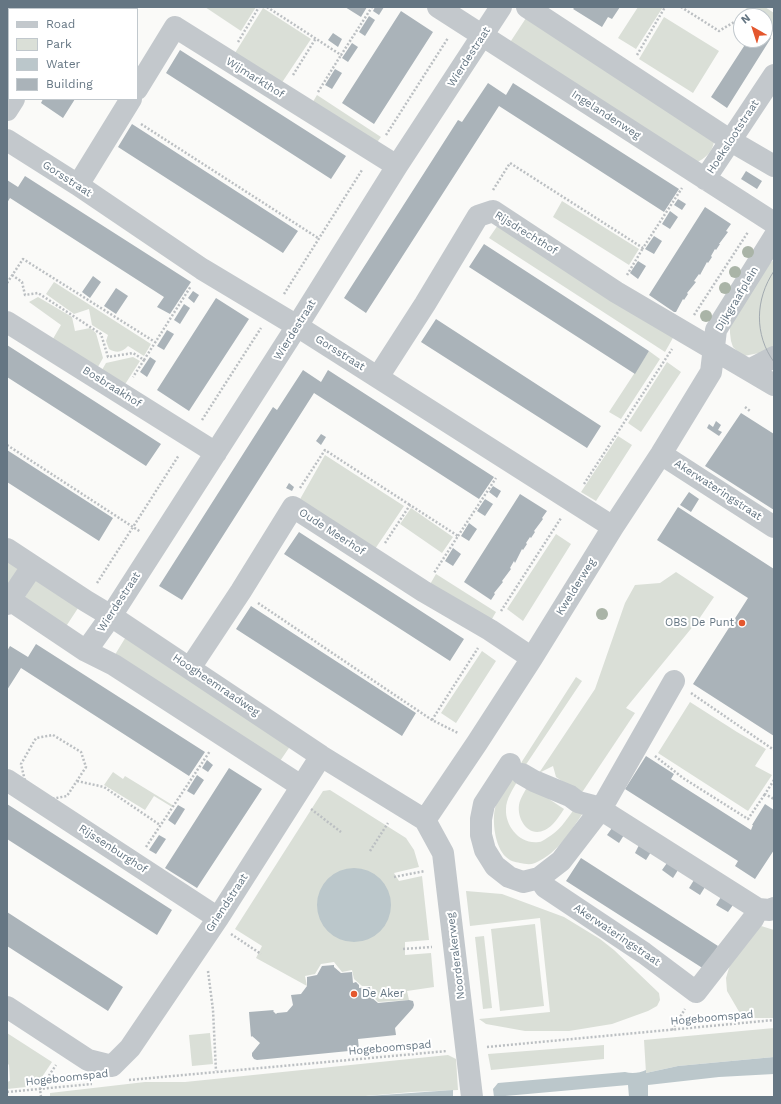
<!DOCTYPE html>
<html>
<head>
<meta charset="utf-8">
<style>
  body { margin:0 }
  #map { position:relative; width:781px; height:1104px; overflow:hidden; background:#fafaf8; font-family:"Work Sans",sans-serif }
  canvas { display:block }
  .frame { position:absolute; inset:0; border:8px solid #657683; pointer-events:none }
  .legend { position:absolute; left:8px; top:8px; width:130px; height:92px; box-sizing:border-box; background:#fff; border:1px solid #c1c8cd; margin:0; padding:5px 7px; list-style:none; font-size:12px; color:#657683 }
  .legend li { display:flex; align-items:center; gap:8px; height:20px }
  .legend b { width:20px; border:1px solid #c1c8cd }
  .north { position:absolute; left:733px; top:8px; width:40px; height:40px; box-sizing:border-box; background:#fff; border:1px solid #c1c8cd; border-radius:50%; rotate:321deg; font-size:11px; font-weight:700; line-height:16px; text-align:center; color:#657683 }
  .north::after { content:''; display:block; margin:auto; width:14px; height:18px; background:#e4572e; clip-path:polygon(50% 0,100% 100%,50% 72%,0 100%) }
</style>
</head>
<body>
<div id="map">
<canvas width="781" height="1104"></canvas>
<div class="frame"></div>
<ul class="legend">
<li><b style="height:5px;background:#c3c8cc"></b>Road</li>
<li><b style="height:11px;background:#dadfd7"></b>Park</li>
<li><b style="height:11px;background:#bbc7cb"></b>Water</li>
<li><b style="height:11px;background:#aab3b9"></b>Building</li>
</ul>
<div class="north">N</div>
</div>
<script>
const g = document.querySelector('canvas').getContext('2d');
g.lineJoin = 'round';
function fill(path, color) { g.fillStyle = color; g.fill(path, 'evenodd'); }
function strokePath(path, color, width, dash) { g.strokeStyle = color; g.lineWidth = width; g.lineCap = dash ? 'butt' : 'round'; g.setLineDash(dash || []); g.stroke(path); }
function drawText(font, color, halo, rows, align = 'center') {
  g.font = font + ' "Work Sans",sans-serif'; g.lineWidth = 4; g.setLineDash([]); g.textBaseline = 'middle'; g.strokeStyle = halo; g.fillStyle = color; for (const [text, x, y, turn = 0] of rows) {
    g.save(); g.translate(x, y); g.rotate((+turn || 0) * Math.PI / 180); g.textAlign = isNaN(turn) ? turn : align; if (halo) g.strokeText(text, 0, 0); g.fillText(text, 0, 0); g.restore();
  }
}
fill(new Path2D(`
  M205,7H256L241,31Z
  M638,7H663L636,49L618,38Z
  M744,7H765L774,13V27L765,21V16H758Z
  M263,8L311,39L281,84L235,53Z
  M664,17L719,51L693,93L639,59Z
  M526,18L714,142C712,153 705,158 696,163L509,44Z
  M317,95L381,137L375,145L311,105Z
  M562,201L639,249L629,265L553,217Z
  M498,225L674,336L665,352L489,238Z
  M774,260V348L764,352L744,356L740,354L733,347L731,341L730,333V326L770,263Z
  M54,282L151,344L144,356L128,346C122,353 116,353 109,349L106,341L108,335L92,325L89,309L74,314L46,294Z
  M38,297L72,317L75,331L90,328L96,333L103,358L95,372L50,344L61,325L29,302Z
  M649,351L660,359L621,419L609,412Z
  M133,357L140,361L122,389L99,375L106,363Z
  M667,362L681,372L641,432L628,423Z
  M618,436L632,445L596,501L581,492Z
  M325,455L404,506L375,549L299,501Z
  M411,508L453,537L442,553L400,524Z
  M556,534L571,544L523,621L507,609Z
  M7,558L20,567L7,587Z
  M676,572L714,597L699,619L626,708L635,713L581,794L556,777L553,766L539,773L595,689L625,603L635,585L660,583Z
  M436,574L496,612L489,624L429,586Z
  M36,578L80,605L65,628L23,600Z
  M127,635L293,742L278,764L113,658Z
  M482,651L496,661L456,723L441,713Z
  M576,677L582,681L525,766L521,763Z
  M690,702L737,732L766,749L755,766L772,775L748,811L658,753Z
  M113,772L123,779L125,776L174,806L172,807L154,796L145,810L104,785Z
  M512,776L518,780C513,789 506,799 506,809C505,826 520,845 539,842C541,842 544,840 547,838C559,831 566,821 574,809L583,813C570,832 558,853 535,863C530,865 525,864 520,863C515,862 510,861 506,857C495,847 492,822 495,808C497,799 507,785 512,776Z
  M528,785L564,809C559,817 553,826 545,830C528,838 517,819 519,805C520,798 525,792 528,785Z
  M330,790L406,838L414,850L419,867L394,873L399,881L422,876L429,940L405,942V955L431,953L434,987L407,991L409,1000L378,1002L373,996L372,986H362L354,979L352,970L342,972L334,962L321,964L315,974L305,976L307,986L256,958L262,946L235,929L323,791Z
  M466,891L502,894L564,917L600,939L614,950L659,993L660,1000L657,1006L648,1011L612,1024L569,1031H525L486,1024L479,1019L550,1012L540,918L470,926Z
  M535,924L544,1006L500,1011L491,929Z
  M758,925L774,930V1018H748L741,1015L727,991L726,978L734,951Z
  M484,936L492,1008L483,1009L475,937Z
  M774,1028V1057L678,1066L646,1073L644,1040Z
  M7,1033L52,1062L36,1086L7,1089V1082L10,1081L9,1065L7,1063Z
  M210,1033L213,1064L192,1066L189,1035Z
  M604,1045V1059L491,1070L488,1054Z
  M448,1055L456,1059L458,1090L412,1092L354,1097H50V1093L145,1082H185Z`), '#dadfd7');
fill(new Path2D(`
  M317 905a37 37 0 1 1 74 0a37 37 0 1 1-74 0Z
  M774,1057V1074L719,1077L648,1085V1097H629L628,1085L494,1097L493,1089L498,1083L625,1072C632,1074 640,1073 646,1070V1073L678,1066Z
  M453,1090V1097H354Z`), '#bbc7cb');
fill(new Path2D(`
  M103,7H135L133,9H101Z
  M345,7H367L361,17Z
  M375,7H384L379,15L373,11Z
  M575,7H620L612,19L608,17L602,27L573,9Z
  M401,11L433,32L374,124L342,103Z
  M369,16L375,20L365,36L359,32Z
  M333,33L342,39L338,47L328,40Z
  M765,34L771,38L727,108L711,97L748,40H765Z
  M352,43L358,47L348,62L342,58Z
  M180,50L346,156L331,179L166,73Z
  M335,69L342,73L332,89L325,85Z
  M488,83L506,95L513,83L679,189L664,212L499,106L366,313L344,298L458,120L462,122Z
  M43,99H75L63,118L41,103Z
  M132,124L298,231L283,253L118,147Z
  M746,171L762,181L757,189L741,179Z
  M25,176L191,282L170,314L157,307L164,297L10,198L7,203V180L18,187Z
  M678,199L686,204L682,210L674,205Z
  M705,207L731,224L726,231L728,232L719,244H720L716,250L715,249L711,256L712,257L708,263L707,262L700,275L699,274L694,281L696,282L687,293L688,294L684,300L683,299L676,312H674L649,295Z
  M670,211L678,217L670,229L662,224Z
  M654,236L662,241L654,254L645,249Z
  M484,244L649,351L635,374L469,267Z
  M638,261L646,266L638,279L630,273Z
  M93,276L101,282L90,298L82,292Z
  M116,288L128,296L116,314L104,306Z
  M193,291L199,295L194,303L188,298Z
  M216,298L249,319L189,411L157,390Z
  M184,304L190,308L180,324L174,320Z
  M436,319L601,426L587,448L421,342Z
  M167,330L174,334L164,350L157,346Z
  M7,345L161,444L146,466L7,377Z
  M150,357L156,361L147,377L140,372Z
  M303,370L321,382L328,370L494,477L479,499L314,393L182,600L159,586L273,407L277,410Z
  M741,413L774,434V510L705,466Z
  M716,421L721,425L718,430L722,432L719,436L707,428L709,424L713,427Z
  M321,434L326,437L321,445L316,441Z
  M7,450L113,518L99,541L7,482Z
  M289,483L294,487L292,491L286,488Z
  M493,486L501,491L497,498L489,492Z
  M689,492L699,499L691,512L680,505Z
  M520,494L547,511L542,518L543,519L534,531L535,532L531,538L530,537L526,543L527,544L523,550L522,549L515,563L514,561L510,568L511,569L502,581L503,582L494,593L495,594L491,600L464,582Z
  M485,499L493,504L485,516L477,511Z
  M678,507L774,569V736L693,684L748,598L657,540Z
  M469,523L477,529L469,541L461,536Z
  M299,532L464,639L450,661L284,554Z
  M453,548L461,554L453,566L445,561Z
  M251,606L416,713L402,736L236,629Z
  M36,644L205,752L189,776L21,668L7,690V651L10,646L28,657Z
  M646,756L674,774L671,779L751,830L753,825H752L765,804L774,810V850L755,879L735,866L738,861L625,789Z
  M207,760L213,765L208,772L202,768Z
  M229,768L262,789L197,888L165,868Z
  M197,775L204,780L194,795L187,791Z
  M7,804L172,910L157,935L7,839Z
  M178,805L185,809L175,825L168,820Z
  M612,828L624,835L619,843L607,835Z
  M159,835L166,839L156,854L149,850Z
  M639,845L651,852L646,860L635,853Z
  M581,858L718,946L704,969L566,881Z
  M667,863L678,870L673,878L662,870Z
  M694,880L705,887L700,895L689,888Z
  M721,897L733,905L728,912L716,905Z
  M7,912L123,987L108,1011L7,946Z
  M334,965V967L341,973L352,972L353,983L356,982L359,985V988L370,987L371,997L378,1003L409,1000L413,1001L414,1005L413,1008L395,1028L396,1035L358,1039L359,1050L257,1060L254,1059L252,1056V1053L260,1043L252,1036L251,1037L249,1012L274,1010L273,1011L276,1014L277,1013L287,1012L293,1005L291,995L301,994L307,986V977L317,975L322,966Z`), '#aab3b9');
strokePath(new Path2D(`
  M267,7L341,55L372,7
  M681,7L719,31L741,18
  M745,16L748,14L751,16
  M765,25L774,31
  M238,42L259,7
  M637,55L665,7
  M293,75L316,38
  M318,92L341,55
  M141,124L318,238
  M386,135L448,38
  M493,190L510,163L643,248L682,188
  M12,275L22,282L25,295L38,293L101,334L108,357L133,353L144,360L133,377
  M627,275L643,248
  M7,283L23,259L155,342
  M284,294L362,170
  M694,315L748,232
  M144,360L191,286
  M745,407L750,411
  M202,420L261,328
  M7,445L133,527L179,455
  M584,484L672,349
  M300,488L325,450L410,505
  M458,536L496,478
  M385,543L410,505L458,536L434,573
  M97,583L133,527L141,532
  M258,603L432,720L458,733
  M501,611L561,518
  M691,693L774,750
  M432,720L478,648
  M53,735L81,752L86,767L67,796L51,799L25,781L21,764L36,738Z
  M655,756L683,778L748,819L765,794
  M774,780L765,794L774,799
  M77,781L104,787L160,825
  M311,809L341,832
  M146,847L210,751
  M370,851L388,823
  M394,877L425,871
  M231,934L261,954
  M403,949L432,947
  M208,971L213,1010L216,1071
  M672,1030L685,1009
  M487,1047L774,1020
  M129,1080L447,1051
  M7,1092L92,1084
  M41,1097L40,1089L56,1065`), '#bbbfc2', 2.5, [2, 2]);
strokePath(new Path2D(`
  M438,7L774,223
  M527,7L731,141L774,166
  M74,9L75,7
  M7,49L9,50
  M137,89L175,27L397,166
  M7,110L14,99
  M7,140L78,185L202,269L297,326L613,527
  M705,179L774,75
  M78,185L131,99
  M7,322L216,453
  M749,370L774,357
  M378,377L425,304L478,216L493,211L616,292L774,385
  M661,454L774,527
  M7,549L86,601L111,616L321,756L425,820L443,853L472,1097
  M7,598L86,651L114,665L301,786
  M7,604L32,567
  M86,651L111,616L297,326L397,166L501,7
  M190,668L241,591L293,507L423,591L490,630L532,658
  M510,764L484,804L481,819V835L485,850L495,866L509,877L523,882L539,878L561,861L601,809L674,681
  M522,774L534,781L570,796L578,802L597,807L758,909L770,910L774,908
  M7,780L218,918
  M425,820L477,743L532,658L613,527L661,454L711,372L716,330L774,237
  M539,878L545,887L644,953L696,992L753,919L758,909
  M7,1007L88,1060L112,1066L130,1048L218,918L321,756`), '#c3c8cc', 22);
strokePath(new Path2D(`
  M774,271C755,299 754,335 774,362`), '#a2aab0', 1);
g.fillStyle = '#aab4a7';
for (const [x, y] of [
  [748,252],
  [735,272],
  [725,288],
  [706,316],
  [602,614]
]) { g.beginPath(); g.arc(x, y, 6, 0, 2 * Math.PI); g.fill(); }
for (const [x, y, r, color] of [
  [742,623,4,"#e4572e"],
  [354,994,4,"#e4572e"]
]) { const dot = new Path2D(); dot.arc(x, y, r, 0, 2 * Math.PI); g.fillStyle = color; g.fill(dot); strokePath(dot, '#fff', 1.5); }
drawText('11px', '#657683', '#fff', [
  ["Wierdestraat",469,57,-57],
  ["Wijmarkthof",255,78,32],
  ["Ingelandenweg",606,115,33],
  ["Hoekslootstraat",733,137,-57],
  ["Gorsstraat",67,179,33],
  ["Rijsdrechthof",526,233,32],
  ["Dijkgraafplein",737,299,-59],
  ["Wierdestraat",295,330,-58],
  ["Gorsstraat",340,353,32],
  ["Bosbraakhof",112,387,32],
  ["Akerwateringstraat",718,490,33],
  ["Oude Meerhof",332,532,33],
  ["Kwelderweg",576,587,-58],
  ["Wierdestraat",119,602,-57],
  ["Hoogheemraadweg",216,685,34],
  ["Rijssenburghof",113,849,33],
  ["Griendstraat",227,903,-57],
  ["Akerwateringstraat",617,935,34],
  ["Noorderakerweg",456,956,-97],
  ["Hogeboomspad",712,1018,-5],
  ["Hogeboomspad",390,1048,-5],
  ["Hogeboomspad",67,1078,-6]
]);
drawText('11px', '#657683', '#fff', [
  ["OBS De Punt",734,623],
  ["De Aker",362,994,"left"]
], 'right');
</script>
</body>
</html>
